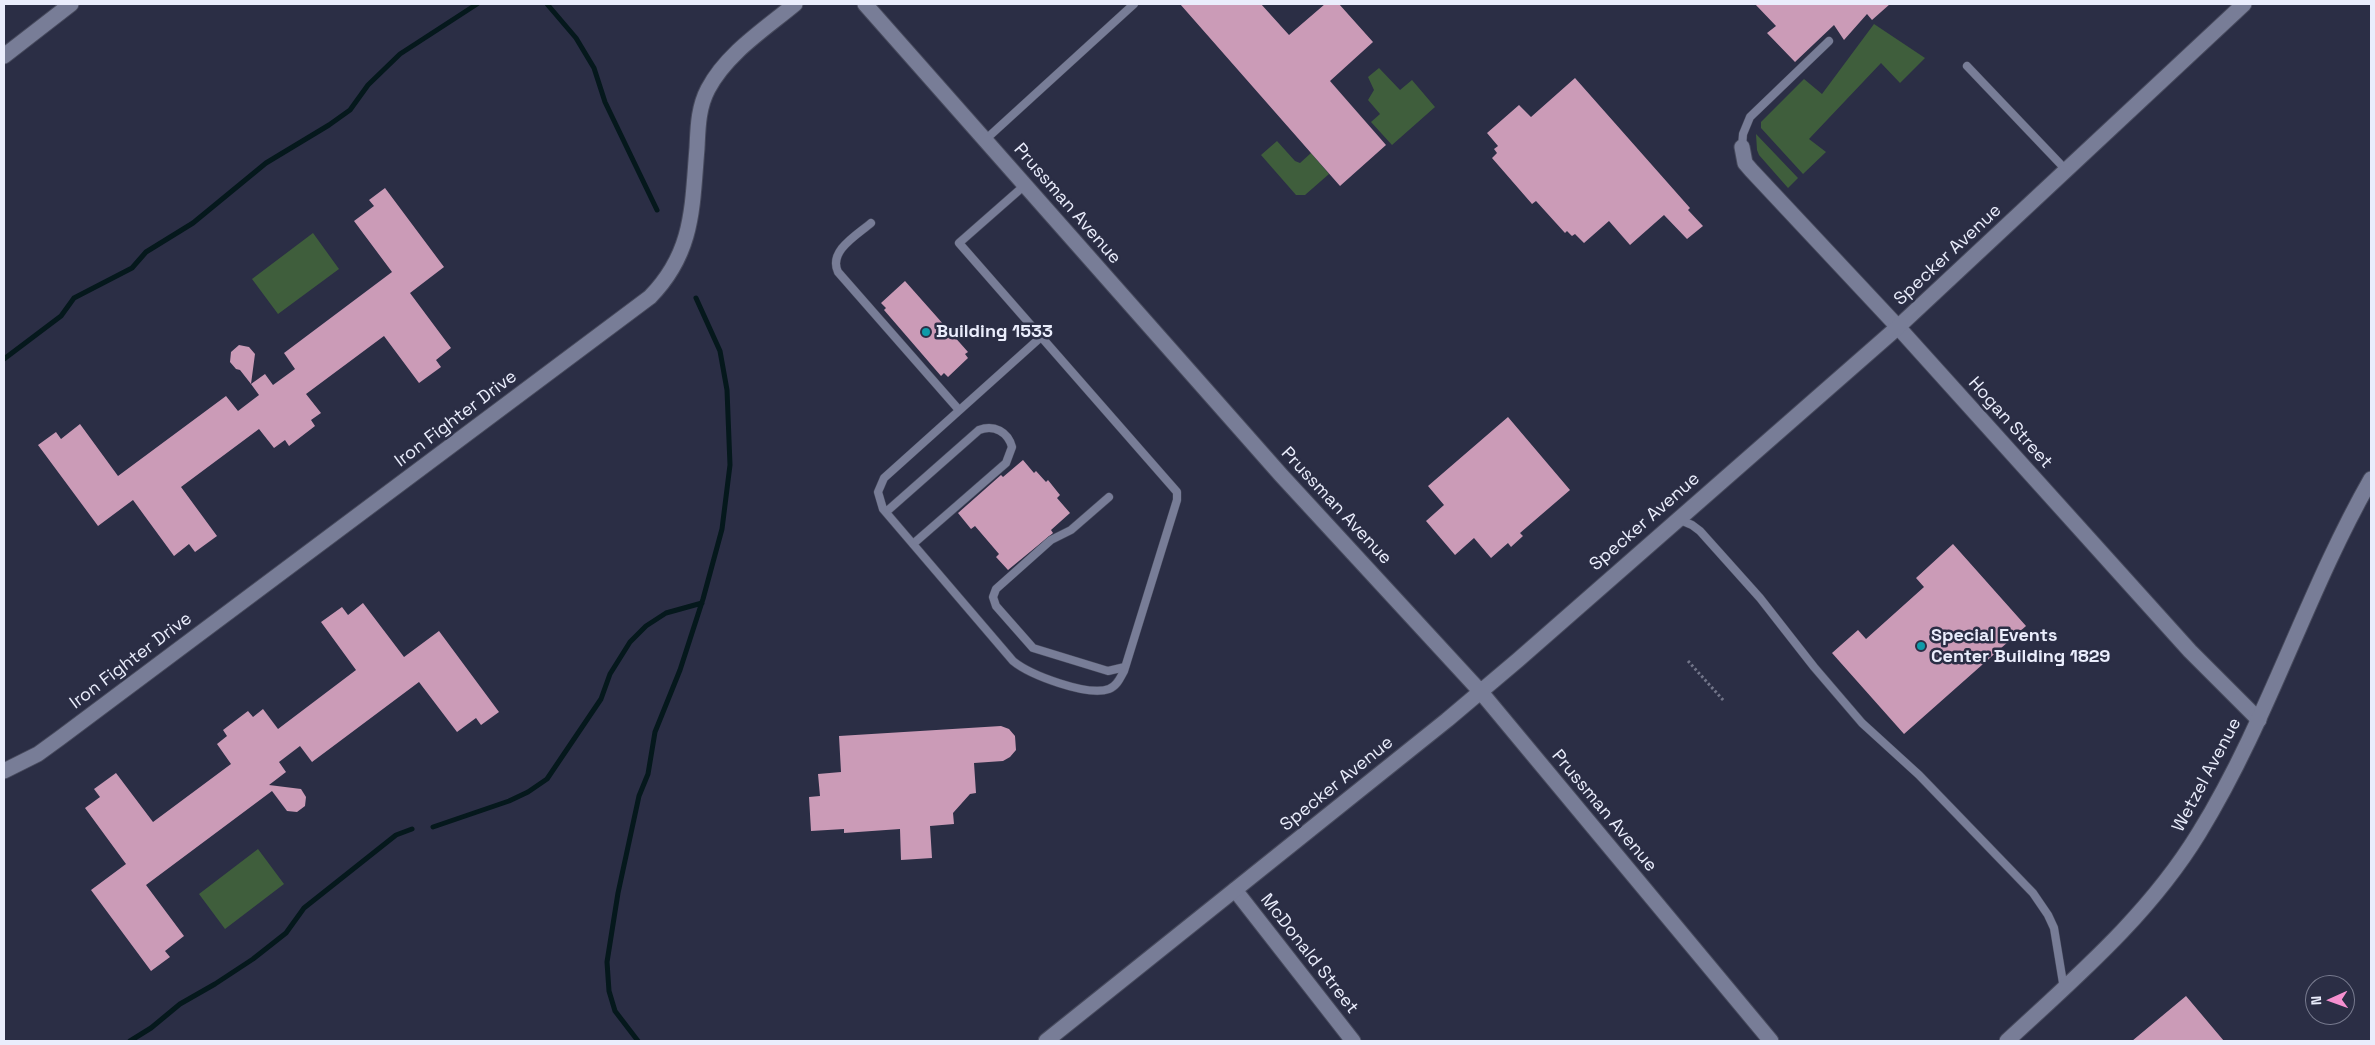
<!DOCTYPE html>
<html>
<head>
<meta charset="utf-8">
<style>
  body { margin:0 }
  #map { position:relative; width:2375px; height:1045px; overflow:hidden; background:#2b2e45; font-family:"Space Grotesk",sans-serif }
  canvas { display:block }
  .frame { position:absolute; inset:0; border:5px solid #eaedfc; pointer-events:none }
  .north { position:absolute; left:2305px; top:975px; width:50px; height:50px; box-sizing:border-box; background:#2b2e45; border:1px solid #777a8e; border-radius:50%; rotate:268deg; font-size:14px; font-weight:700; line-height:20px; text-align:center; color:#eaedfc }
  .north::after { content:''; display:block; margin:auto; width:18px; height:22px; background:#f690d0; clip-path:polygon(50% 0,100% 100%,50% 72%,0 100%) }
</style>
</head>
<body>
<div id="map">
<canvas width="2375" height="1045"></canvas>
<div class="frame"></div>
<div class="north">N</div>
</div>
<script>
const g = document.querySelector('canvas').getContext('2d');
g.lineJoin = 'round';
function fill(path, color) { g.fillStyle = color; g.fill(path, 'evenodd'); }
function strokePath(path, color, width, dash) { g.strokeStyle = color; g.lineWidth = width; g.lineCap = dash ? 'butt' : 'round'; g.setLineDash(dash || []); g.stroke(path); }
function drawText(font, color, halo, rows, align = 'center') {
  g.font = font + ' "Space Grotesk",sans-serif'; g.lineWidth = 5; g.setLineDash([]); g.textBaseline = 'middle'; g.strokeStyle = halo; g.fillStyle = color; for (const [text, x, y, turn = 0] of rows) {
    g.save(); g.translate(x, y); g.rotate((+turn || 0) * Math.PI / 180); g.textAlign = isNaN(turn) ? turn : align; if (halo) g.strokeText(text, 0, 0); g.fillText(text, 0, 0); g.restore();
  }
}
fill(new Path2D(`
  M1874,24L1925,58L1900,83L1881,63L1809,139L1826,152L1803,174L1761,128V122L1804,79L1822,94Z
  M1379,68L1400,90L1412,80L1435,107L1392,145L1371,122L1380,114L1368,100L1374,90L1368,77Z
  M1756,134L1798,178L1788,188L1759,155L1757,150Z
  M1277,141L1295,161L1300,163L1311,153L1329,174L1305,195H1296L1261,155Z
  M313,233L339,269L278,314L252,279Z
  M258,849L284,884L225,929L199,894Z`), '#3f5e3c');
strokePath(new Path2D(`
  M547,4L576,38L594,68L605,102L657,210
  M4,359L61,316L74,298L132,268L146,252L193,223L266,163L329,125L350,110L368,85L400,54L477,4
  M433,827L509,801L528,792L547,779L601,699L610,674L630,642L646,626L666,613L702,603
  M130,1041L151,1028L180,1004L215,984L253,959L286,933L304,908L396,835L412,829
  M638,1041L615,1011L609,991L607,962L618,893L639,796L648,774L655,732L680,670L703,599L722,529L730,465L727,390L720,351L696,298`), '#05181c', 5);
fill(new Path2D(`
  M1180,4H1261L1289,35L1325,4H1339L1373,42L1330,81L1386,145L1340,186Z
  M1755,4H1890L1872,20L1867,14L1844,40L1834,25L1795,62L1767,33L1776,26Z
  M1575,78L1690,208L1688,210L1703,226L1687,239L1664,215L1630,245L1609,221L1584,243L1575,234L1572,236L1567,231L1565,233L1536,201L1532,204L1492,158L1497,153L1494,149L1498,146L1487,133L1519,105L1531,117Z
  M385,188L444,267L410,293L451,348L436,360L441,367L419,383L384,336L306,394L321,413L311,420L315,426L289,446L285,440L274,448L259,429L181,487L217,536L195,552L189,544L174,556L133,500L98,526L38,445L56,432L61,439L80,424L118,476L226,396L238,411L259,395L251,384L265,374L273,385L295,369L284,353L392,272L354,221L374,206L369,200Z
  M905,281L968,352L965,354L968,358L948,377L944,373L941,376L884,310L886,308L881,303Z
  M239,345L249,347L255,354L251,384L240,370L236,369L230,362L231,352Z
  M1508,417L1570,490L1520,533L1523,536L1511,547L1508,543L1491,558L1474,538L1455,555L1426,521L1444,505L1428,486Z
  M1023,460L1034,473L1036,471L1046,482L1048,480L1060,495L1057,498L1070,513L1051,530L1053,533L1008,570L996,557L999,554L975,526L971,529L958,513L1001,475L1003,477Z
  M1953,544L2026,626L1904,734L1832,653L1858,630L1866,639L1924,587L1916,578Z
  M363,603L404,657L439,631L499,712L481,725L476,718L457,732L419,682L312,762L300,746L279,762L286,772L269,785L301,789L306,797L305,806L297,812L287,811L272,791L146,885L184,936L165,951L170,957L151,971L91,890L126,864L85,808L100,797L94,789L116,773L153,822L231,764L217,744L227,736L223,730L248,711L253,717L263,709L278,729L356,670L321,622L342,607L348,615Z
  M1001,726L1009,729L1015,736L1016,750L1010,757L1003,761L974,763L976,793L970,794L953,813L954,824L930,826L932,858L901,860L900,829L844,833V829L811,831L809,797L820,796L818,774L841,772L839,736Z
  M2186,996L2224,1041H2132Z`), '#cb9bb7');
const lane = new Path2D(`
  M1967,66L2067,171
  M985,140L1134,4
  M1742,147L1743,134L1750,117L1829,41
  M1025,185L959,243L1177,492V500L1124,671C1120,678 1117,686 1109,689C1088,697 1030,675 1013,661L883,509L878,492L884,478L1041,337
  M871,223C857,235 828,251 838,272L959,410
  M1109,497L1071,530L1051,540L996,589L993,597L996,606L1033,648L1108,671L1125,667
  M886,512L979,430C994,424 1008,432 1012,447L1006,463L913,544
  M1678,519L1692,525L1700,531L1760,598L1814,667L1862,723L1919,775L2033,893L2048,915L2054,928L2064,989`);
const street = new Path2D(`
  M1742,147L1745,163L1751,170L1898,327L2190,651L2259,720
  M4,771L38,754L60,738L650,297C694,252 692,207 697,148C698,128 698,108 708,89C727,53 765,29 795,4
  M1235,890L1353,1041`);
const secondary = new Path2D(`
  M865,4L1281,475L1480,691L1771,1041
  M4,56L71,4
  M1046,1041L1447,720L1518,660L1898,327L2244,4
  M2007,1041C2076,977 2149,915 2199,833C2268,721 2306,593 2371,479`);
strokePath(lane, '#474a5d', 9);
strokePath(street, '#474a5d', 17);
strokePath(secondary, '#474a5d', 17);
strokePath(new Path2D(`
  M1688,661L1724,701`), '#727589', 3, [2.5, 2.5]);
strokePath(lane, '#787d97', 8);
strokePath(street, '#787d97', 15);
strokePath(secondary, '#787d97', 15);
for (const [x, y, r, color] of [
  [926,332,5,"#0f9aa8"],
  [1921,646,5,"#0f9aa8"]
]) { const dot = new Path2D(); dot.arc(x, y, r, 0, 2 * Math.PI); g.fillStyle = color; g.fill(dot); strokePath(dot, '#2b2e45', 2); }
drawText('18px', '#eaedfc', '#2b2e45', [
  ["Prussman Avenue",1067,204,49],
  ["Specker Avenue",1948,255,-43],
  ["Iron Fighter Drive",456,419,-37],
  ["Hogan Street",2010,423,48],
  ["Prussman Avenue",1336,506,47],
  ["Specker Avenue",1645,522,-41],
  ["Iron Fighter Drive",131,661,-37],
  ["Wetzel Avenue",2207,775,-62],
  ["Specker Avenue",1337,784,-39],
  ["Prussman Avenue",1604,811,50],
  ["McDonald Street",1309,954,52]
]);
drawText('bold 18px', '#eaedfc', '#2b2e45', [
  ["Building 1533",936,332],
  ["Special Events",1931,636],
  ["Center Building 1829",1931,657]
], 'left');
</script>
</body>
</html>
